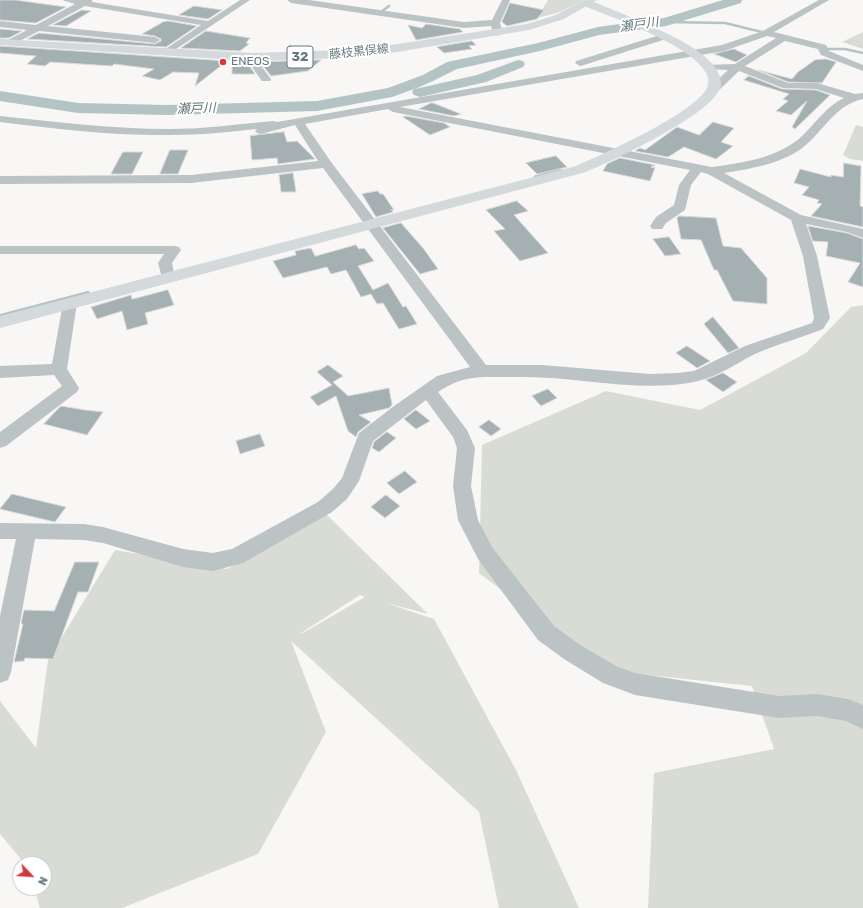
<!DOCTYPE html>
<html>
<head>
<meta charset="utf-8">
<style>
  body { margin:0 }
  #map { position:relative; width:863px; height:908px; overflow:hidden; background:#f8f7f5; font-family:Rubik,sans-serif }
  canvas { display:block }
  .north { position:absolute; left:12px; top:856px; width:40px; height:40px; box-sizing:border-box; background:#fff; border:1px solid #c1cacb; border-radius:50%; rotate:115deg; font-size:11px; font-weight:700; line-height:16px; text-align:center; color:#657a7e }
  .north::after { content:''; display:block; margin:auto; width:14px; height:18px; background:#d6373f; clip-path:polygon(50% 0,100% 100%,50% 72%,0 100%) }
</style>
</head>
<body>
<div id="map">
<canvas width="863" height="908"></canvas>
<div class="north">N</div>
</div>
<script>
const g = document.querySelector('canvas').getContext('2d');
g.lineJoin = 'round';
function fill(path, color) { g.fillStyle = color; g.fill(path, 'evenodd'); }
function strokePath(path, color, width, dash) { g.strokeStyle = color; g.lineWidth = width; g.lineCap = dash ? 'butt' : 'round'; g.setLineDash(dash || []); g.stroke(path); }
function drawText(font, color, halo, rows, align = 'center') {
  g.font = font + ' Rubik,"Noto Sans JP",sans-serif'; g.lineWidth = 4; g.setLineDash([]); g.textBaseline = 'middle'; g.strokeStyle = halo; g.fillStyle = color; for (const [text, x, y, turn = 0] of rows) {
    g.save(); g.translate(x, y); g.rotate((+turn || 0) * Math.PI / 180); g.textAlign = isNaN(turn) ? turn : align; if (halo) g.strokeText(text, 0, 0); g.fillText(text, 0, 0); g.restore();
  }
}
fill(new Path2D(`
  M548,0H584L560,12L537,18Z
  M863,32V49L842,42Z
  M856,125L863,127V161L850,159L843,155Z
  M863,305V908H648L654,773L774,749L752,686L609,671L479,573L482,445L606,391L700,410L806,353L851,307Z
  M326,514L428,614L383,602L434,619L516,770L579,908H499L479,812L291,641L326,732L258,854L122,908H40L34,888H44V864H25L0,834V701L36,748L48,660L115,550L227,569ZM360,595L365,597L301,634V633Z`), '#d9dcd5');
strokePath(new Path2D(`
  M377,11L381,12L389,6
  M666,22L725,23L766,33
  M823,49H845L863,53`), '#b4c4c4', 2.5);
strokePath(new Path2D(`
  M535,177L560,170`), '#b4c4c4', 3);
strokePath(new Path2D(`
  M0,316L88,293`), '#b4c4c4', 4);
fill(new Path2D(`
  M723,0H742L741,3L666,26L599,35L540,51L457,69L433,81L415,89L477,75L518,60L523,61L525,64L523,67L486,82L420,97L414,95L412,92L414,89L392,97L317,111L167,115L78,113L0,101V91L78,103L167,105L317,101L388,88L423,75L447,62L538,43L598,27L664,18Z`), '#b4c4c4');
const building = new Path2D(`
  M0,0H15L66,7L36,23L0,20Z
  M510,3L544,10L537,19L507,26L502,22Z
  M194,6L222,10L208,19L179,15Z
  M82,10L91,11L66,26L53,25Z
  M168,21L197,26L166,47L27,39L39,33L155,44L161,41V39L155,36L142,34L163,22Z
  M426,24L460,29L463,32L416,40L408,25L422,28Z
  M0,29L22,31L9,38H0Z
  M206,31L250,38L246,43L249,44L240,51L181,48Z
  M472,41L476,45L469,46L472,49L444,53L437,47Z
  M0,46L227,61L195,86L199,73L173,72L160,80L142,76L154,69L114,64L112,66L50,62L45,66L27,64L36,56L0,53Z
  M734,49L747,55L736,62L714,54Z
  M826,59L836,62L822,83L788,82L758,70L792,79L798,72L815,60Z
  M321,60L308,71L271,76L260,62Z
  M248,64L255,74H232V66Z
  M749,76L782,89L816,90L830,95L795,129L792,127L807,101L791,115L776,111L788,101L783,99L789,94L744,80Z
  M431,103H433L461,114L454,116L419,109Z
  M406,116L444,123L450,127L430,135L403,117Z
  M713,122L734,128L721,142L733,146L716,159L684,147L668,157L635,151L640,148L645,150L677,127L699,135Z
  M284,132L287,142L297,141L315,159L278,164L277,158L252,160L250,136Z
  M170,150H188L178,174H160Z
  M123,152H143L132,174H111Z
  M556,156L567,167L537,174L526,163Z
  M620,158L655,165L651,167L655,168L650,181L603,171L607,164Z
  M844,163L861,166L860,206L863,207V227L811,216L822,204L817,203L819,200L802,195L809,187L794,183L800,169L831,177V175L843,177Z
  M293,173L296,192H281L279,175Z
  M378,191L380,194H383L394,210H391L393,212L376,217L362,194Z
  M517,201L528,211L514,215L548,253L520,261L494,231L505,229L486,210Z
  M679,216L716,218L723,246L741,248L767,278V304L733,301L717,270H714L701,240L681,239L677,218Z
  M401,223L423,248L438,269L420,274L383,228Z
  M808,226L847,233L863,239V287L848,282L860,263L826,256L828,242L813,241Z
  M669,237L681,254L665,256L653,239Z
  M356,245L359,249L364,248L374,261L358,266L373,290L388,283L403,307L406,306L417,324L399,329L383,303L377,304L371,294L361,297L346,270L331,274L327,267L283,278L273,261L296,255L295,251L311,248L315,256Z
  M168,290L174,305L145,313L148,324L127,330L122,311L97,319L91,307L131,295L132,299Z
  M713,317L739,348L728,353L704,324Z
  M687,346L710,361L697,368L676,353Z
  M328,365L343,376L333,382L348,396L389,388L392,405L389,408L359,415L371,422L358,432L356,437L348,431L336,396L318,406L310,397L332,385L317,372Z
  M723,373L737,382L723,392L706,380Z
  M548,389L557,398L541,406L532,396Z
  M61,406L85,410L103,412L87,435L44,424Z
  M416,410L430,421L416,429L404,419Z
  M489,420L501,429L491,436L479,427Z
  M387,432L396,438L379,452L372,448L374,442Z
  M260,434L265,446L240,454L236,441Z
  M405,471L417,482L399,494L387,483Z
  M12,494L66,507L55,522L0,509Z
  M386,495L400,506L385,518L371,507Z
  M75,562H99L88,592H78L53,659L25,658L24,661L14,662L23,624L21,623L24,610L54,611Z`);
fill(building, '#a4b0b2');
strokePath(building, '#d9d9d8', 1);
fill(new Path2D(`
  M62,0H92V2L208,21L240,0H250L167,55L162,52L164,50L201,25L85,6L48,26L155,37L160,40L155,43L39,31L12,45H6V41L27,30L0,27V21L36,25L75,4Z
  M287,0H309L464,22L492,20L502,0H510L500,23L503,33L498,36L493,33L491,26L464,28L291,3Z
  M819,0H829L774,32L826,45L829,51L863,65V71L821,55L818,49L785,41L745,66L788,83H817L855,94L863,93V99C834,105 823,133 801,149C779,164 750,169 724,173L801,215L863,229V238L847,232L806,224L817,256L830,318L823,329C801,338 777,344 755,354C737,363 717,377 698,381C643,394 577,376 519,377C488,378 466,372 438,392L467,430L475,448L471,486L478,520L492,547L554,626L580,645L618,667L635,673L779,696L817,694L848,699L863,705V729L846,721L817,716L779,718L635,695L603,683L564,659L538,640L478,559L458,520L453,486L457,448L453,437L426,400L373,441L359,481L347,499L332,512L243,563L213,571L183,567L103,543L84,540L35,539L11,672L8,680L0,683V616L16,539H0V523L84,524L103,527L183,549L213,553L232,549L318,502L333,489L342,478L359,433L394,406L437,376L470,367L323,168L191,183L0,184V176L191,175L318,161L295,125L261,134L257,133L255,131L257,129C228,132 200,135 171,135C114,136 57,129 0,122V116C56,122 113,129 170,129C204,129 239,124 273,121L277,122L722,45L763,31ZM767,36L776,38L735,64L705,65L704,67L705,69L728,70L709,88L708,90L709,92H717L739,71L783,88L816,89L844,98C826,106 815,124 801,137C777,158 742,163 712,167L400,107L724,51ZM388,109L393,112L690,170L679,185L674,205L656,217L650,226L652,229H662L666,223L685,210L691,185L701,172L708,174L791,220L803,256L814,318L812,323L745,346L694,371L678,373L650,374L542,365H486L331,162L305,124Z
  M663,34L668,37L666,39L584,65L580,66L575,63L576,61Z
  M253,54L258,57L259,63L271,79L270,81H262L249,63L248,57Z
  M0,246H174L179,247L181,250L172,263L175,278L173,281H163L158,263L164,254H0Z
  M70,298L75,300L77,303L67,369L79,388L77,392L6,446L0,448V432L62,386L54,375L0,378V366L52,364L63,303L65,300Z`), '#bcc3c4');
fill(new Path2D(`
  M585,0C594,1 603,6 611,9C631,17 652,26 672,36C688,44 723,63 721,85C718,112 612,161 586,172L0,328V316L576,166C606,153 688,116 706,90C709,85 709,78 706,73C691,44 612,18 582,5L581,3Z`), '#d4d9db');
fill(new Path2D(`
  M584,0H597L564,19L529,30L385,54L342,58L253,61L0,45V39L253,53L342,50L385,46L527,24L556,15Z`), '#d4d9db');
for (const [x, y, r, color] of [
  [223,62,4,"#d6373f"]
]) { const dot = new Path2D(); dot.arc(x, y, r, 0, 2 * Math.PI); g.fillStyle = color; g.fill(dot); strokePath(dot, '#fff', 1.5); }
drawText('12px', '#657a7e', '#fff', [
  ["藤枝黒俣線",359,52,-6]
]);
drawText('12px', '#657a7e', '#fff', [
  ["ENEOS",231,62]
], 'left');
drawText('italic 13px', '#607878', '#fff', [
  ["瀬戸川",639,25,-8],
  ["瀬戸川",196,109,-2]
]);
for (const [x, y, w] of [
  [300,57,26]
]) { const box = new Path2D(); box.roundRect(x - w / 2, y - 11, w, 22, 3); g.fillStyle = '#fff'; g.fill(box); strokePath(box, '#657a7e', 1); }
drawText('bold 13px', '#657a7e', null, [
  ["32",300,57]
]);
</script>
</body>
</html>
